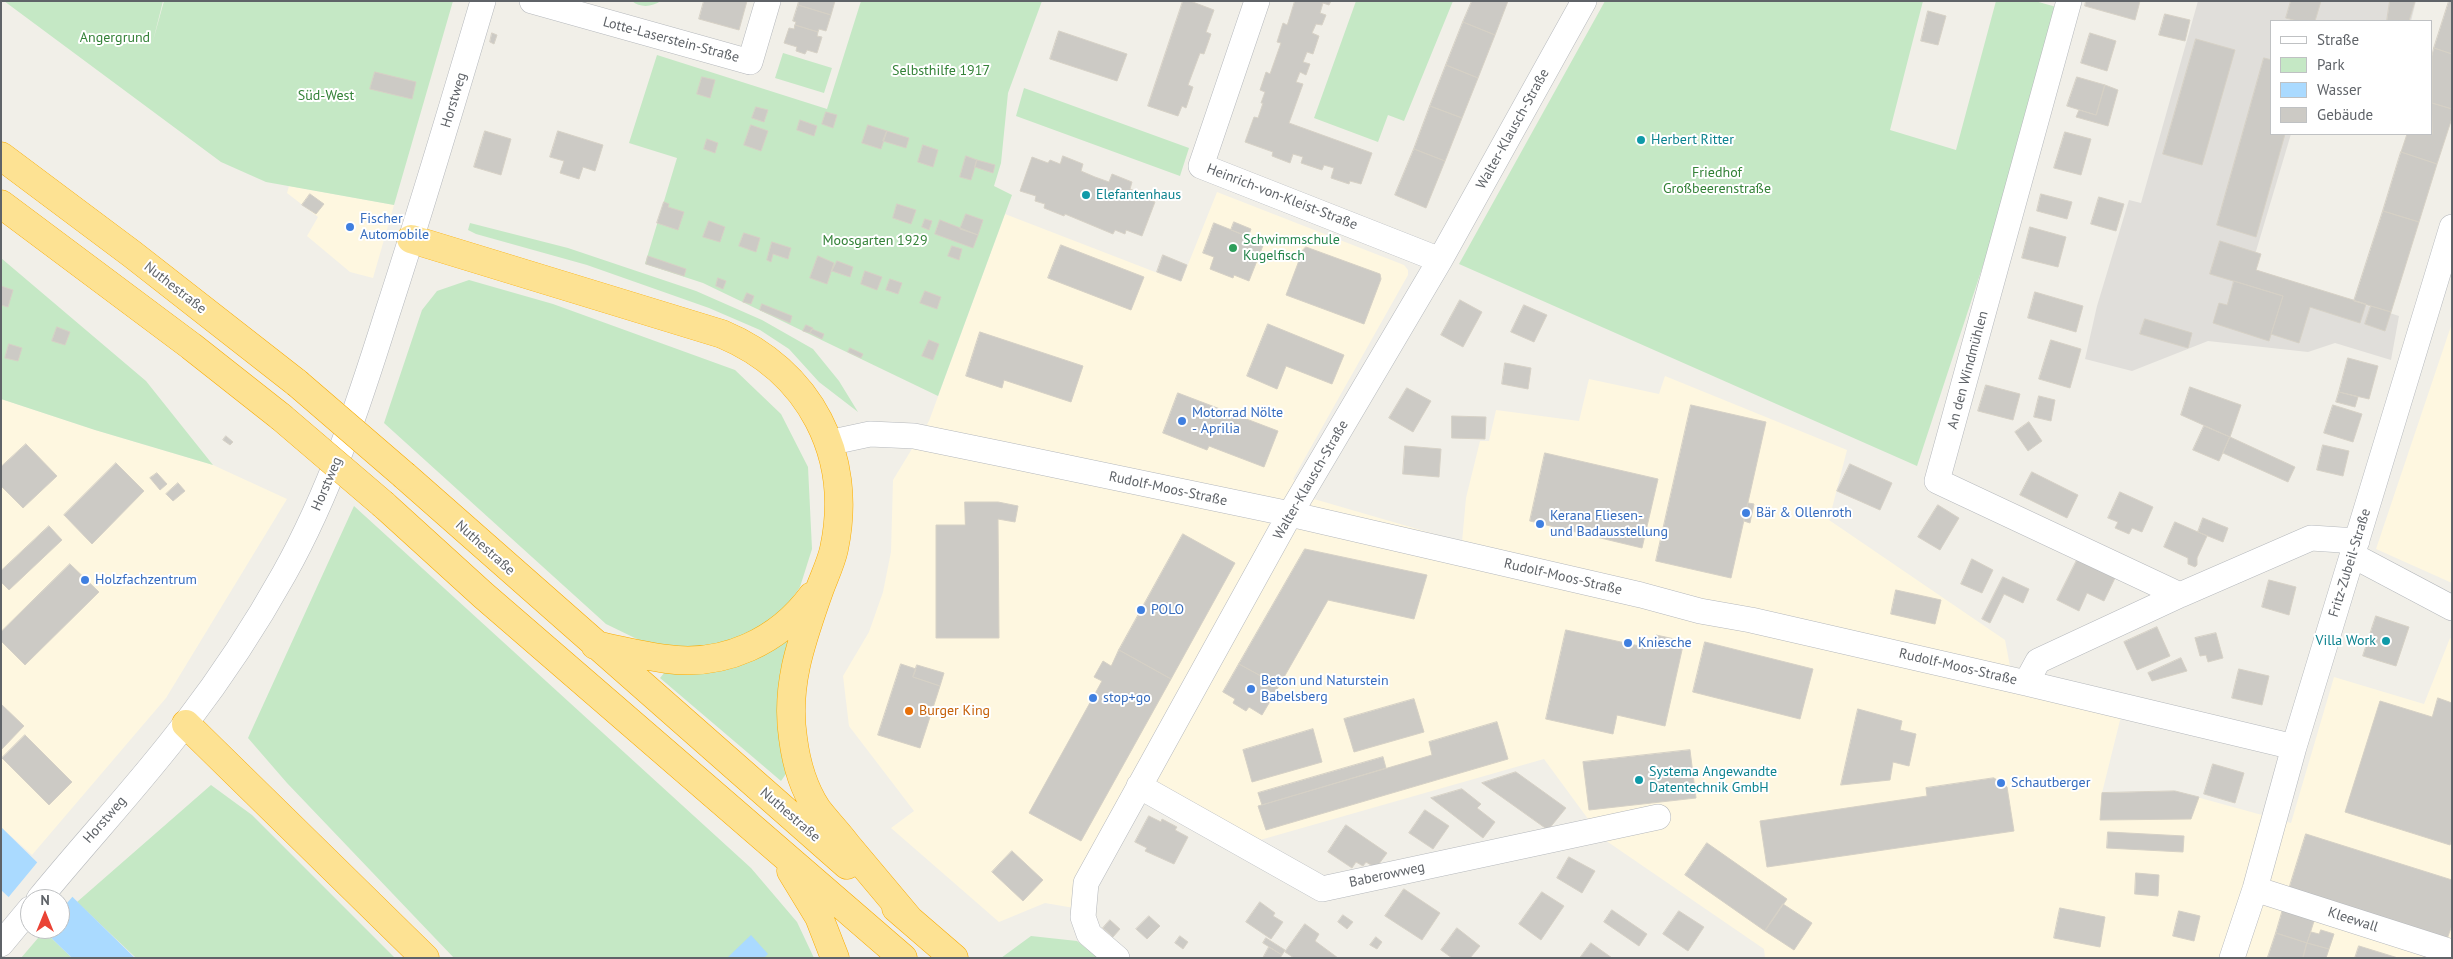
<!DOCTYPE html>
<html>
<head>
<meta charset="utf-8">
<style>
  body { margin:0 }
  #map { position:relative; width:2453px; height:959px; overflow:hidden; background:#f1efe8; font-family:"PT Sans",sans-serif }
  canvas { display:block }
  .frame { position:absolute; inset:0; border:2px solid #5f6368; pointer-events:none }
  .legend { position:absolute; left:2270px; top:20px; width:162px; height:115px; box-sizing:border-box; background:#fff; border:1px solid #bfc1c3; margin:0; padding:6px 9px; list-style:none; font-size:15px; color:#5f6368 }
  .legend li { display:flex; align-items:center; gap:10px; height:25px }
  .legend b { width:25px; border:1px solid #bfc1c3 }
  .north { position:absolute; left:20px; top:889px; width:50px; height:50px; box-sizing:border-box; background:#fff; border:1px solid #bfc1c3; border-radius:50%; rotate:0deg; font-size:14px; font-weight:700; line-height:20px; text-align:center; color:#5f6368 }
  .north::after { content:''; display:block; margin:auto; width:18px; height:22px; background:#ea4335; clip-path:polygon(50% 0,100% 100%,50% 72%,0 100%) }
</style>
</head>
<body>
<div id="map">
<canvas width="2453" height="959"></canvas>
<div class="frame"></div>
<ul class="legend">
<li><b style="height:6px;background:#fff"></b>Straße</li>
<li><b style="height:14px;background:#c5e8c5"></b>Park</li>
<li><b style="height:14px;background:#aadaff"></b>Wasser</li>
<li><b style="height:14px;background:#cccac5"></b>Gebäude</li>
</ul>
<div class="north">N</div>
</div>
<script>
const g = document.querySelector('canvas').getContext('2d');
g.lineJoin = 'round';
function fill(path, color) { g.fillStyle = color; g.fill(path, 'evenodd'); }
function strokePath(path, color, width, dash) { g.strokeStyle = color; g.lineWidth = width; g.lineCap = dash ? 'butt' : 'round'; g.setLineDash(dash || []); g.stroke(path); }
function drawText(font, color, halo, rows, align = 'center') {
  g.font = font + ' "PT Sans",sans-serif'; g.lineWidth = 4; g.setLineDash([]); g.textBaseline = 'middle'; g.strokeStyle = halo; g.fillStyle = color; for (const [text, x, y, turn = 0] of rows) {
    g.save(); g.translate(x, y); g.rotate((+turn || 0) * Math.PI / 180); g.textAlign = isNaN(turn) ? turn : align; if (halo) g.strokeText(text, 0, 0); g.fillText(text, 0, 0); g.restore();
  }
}
fill(new Path2D(`
  M289,186L394,205L373,278L350,272L307,236L318,217L287,193Z
  M1217,192L1404,265L1408,270V275L1293,479L1314,499L1462,542L1466,498L1480,441H1489L1496,410L1579,421L1589,379L1659,394L1665,376L1847,450L1829,520L2005,640L2010,666L2126,696L2102,793L2175,791L2291,823L2334,677L2424,704L2450,638L2452,639V958H1765L1764,949L1602,838L1544,759L1246,844L1139,787L1074,908L1045,903L999,922L891,828L914,811L849,726L843,676L869,632L883,592L891,552L893,480L929,421L1005,214L1181,282Z
  M2452,323V583L2376,549Z
  M1,399L95,430L213,465L287,499L166,698L32,855L1,827Z`), '#fef7e0');
fill(new Path2D(`
  M2198,1H2416L2411,21H2272V134H2291L2251,268L2399,316L2391,360L2335,343L2308,352L2208,341L2132,371L2085,359L2097,306L2129,200L2141,203Z`), '#e0deda');
fill(new Path2D(`
  M4,1H163L153,41L164,1H453L394,205L266,182L221,162Z
  M632,1H661C652,7 640,8 632,1Z
  M861,1H1042L1008,93L1001,163L994,186L1012,195L938,396L703,283L645,264L677,158L629,143L657,55L827,109Z
  M1356,1H1453L1404,121L1388,115L1378,142L1314,118Z
  M1605,1H1923L1890,130L1956,150L1996,1H2035L2060,8L2015,168L1917,466L1459,264Z
  M783,53L832,68L824,93L775,78Z
  M1024,88L1189,148L1180,176L1016,116Z
  M470,223L568,248L696,291L762,320L813,349L839,381L858,412L819,382L789,349L760,330L709,308L587,265L476,234L468,230Z
  M1,258L146,381L213,465L95,430L1,399Z
  M469,280L553,304L735,370L781,414L808,467L812,549L800,587L784,610L760,629L736,641L702,648H671L641,641L606,624L384,423L422,310L437,291Z
  M354,506L751,868L797,922L814,958H454L287,783L248,738Z
  M801,615L785,655L778,690L786,774L781,781L660,678L668,668Z
  M211,785L252,815L395,958H136L77,902Z
  M44,931L72,958H21Z
  M1031,936L1077,941L1098,958H1001Z`), '#c5e8c5');
fill(new Path2D(`
  M1,827L135,958H72L42,929H60V899H30V917L1,890Z
  M751,935L768,954L764,958H727Z`), '#aadaff');
fill(new Path2D(`
  M40,859L74,895L60,911V899H30L28,919L7,899Z`), '#f1efe8');
const building = new Path2D(`
  M704,1H747L739,30L699,19Z
  M799,1H835L831,15L798,5Z
  M1183,1H1190L1214,10L1206,32L1211,34L1209,40L1204,54L1200,53L1188,85L1193,87L1186,108L1182,106L1178,116L1148,106Z
  M1295,1H1331L1329,5L1323,3L1320,13L1326,15L1322,25L1316,24L1312,33L1319,36L1313,54L1307,52L1303,62L1310,64L1306,75L1300,72L1296,82L1303,84L1289,123L1372,153L1361,184L1350,181L1349,184L1331,178L1334,168L1324,165L1322,170L1301,163L1303,157L1293,154L1290,163L1272,156L1273,152L1245,142L1254,117L1258,118L1263,103H1261L1265,92L1260,90L1266,72L1270,74L1281,43L1277,42L1283,23L1287,25Z
  M1472,1H1508L1495,35L1463,22Z
  M2086,1H2140L2135,20L2085,6Z
  M2291,1H2321L2315,21H2297L2286,18Z
  M2390,1H2415L2409,21H2387Z
  M2449,1H2452V54L2434,48Z
  M798,5L831,15L826,31L819,29L818,32L795,25L796,22L793,21Z
  M1928,11L1946,16L1938,45L1921,41Z
  M2165,14L2190,20L2185,41L2159,35Z
  M1463,22L1495,35L1478,78L1446,65Z
  M795,25L818,32L817,36L822,37L817,53L807,50L805,54L796,51L797,47L784,43L789,28L794,29Z
  M1059,31L1127,54L1117,81L1050,59Z
  M492,33L497,35L494,44L490,42Z
  M2090,33L2116,41L2107,71L2081,63Z
  M2196,39L2235,50L2202,165L2163,154Z
  M2434,48L2452,54V109L2432,103V56Z
  M2264,58L2272,60V134H2285L2256,237L2217,225Z
  M1446,65L1478,78L1462,118L1430,106Z
  M375,72L416,82L412,99L370,89Z
  M702,77L715,80L710,98L697,94Z
  M2077,77L2105,85L2096,115L2067,106Z
  M2105,85L2118,90L2108,126L2076,117L2079,110L2096,115Z
  M2432,103L2452,109V118L2437,164L2401,152L2407,134H2432Z
  M1430,106L1462,118L1445,161L1414,149Z
  M756,107L768,110L764,122L752,118Z
  M826,112L837,115L833,128L822,124Z
  M800,120L817,126L814,136L797,130Z
  M751,125L768,131L761,151L744,145Z
  M868,125L887,131L881,149L862,143Z
  M485,131L511,139L501,175L474,167Z
  M558,131L603,145L595,171L583,167L579,179L560,173L564,161L550,157Z
  M887,131L909,138L906,148L883,141Z
  M2065,132L2091,139L2081,175L2054,168Z
  M707,139L718,143L715,153L704,149Z
  M923,145L938,150L933,167L918,162Z
  M1414,149L1445,161L1426,208L1395,195Z
  M2401,152L2437,164L2419,222L2383,211Z
  M966,156L977,160L971,180L960,177Z
  M1063,156L1083,164L1081,171L1095,177L1109,182L1112,174L1132,182L1130,189L1140,193L1139,196L1155,202L1142,236L1126,230L1125,234L1115,230L1113,234L1065,214L1064,216L1044,208L1045,204L1035,201L1036,196L1020,191L1032,157L1048,163L1050,160L1060,164Z
  M977,160L995,165L993,173L975,167Z
  M310,194L324,204L316,214L302,205Z
  M2041,194L2072,202L2067,219L2037,211Z
  M2099,197L2124,204L2116,231L2091,224Z
  M664,202L669,204L668,207L684,212L678,230L657,223Z
  M897,204L916,210L911,224L893,218Z
  M2383,211L2419,222L2391,312L2354,301Z
  M966,214L983,220L978,235L960,229Z
  M925,219L932,221L929,230L922,227Z
  M940,220L978,235L973,248L935,234Z
  M709,221L725,227L720,242L703,237Z
  M1234,222L1251,229L1248,237L1231,230Z
  M1214,223L1264,243L1249,281L1234,275L1233,278L1210,269L1214,257L1203,253Z
  M2030,227L2066,237L2058,267L2022,258Z
  M744,233L760,238L756,252L739,246Z
  M2220,241L2261,254L2256,270L2366,304L2360,323L2310,307L2299,343L2271,334L2283,296L2210,274Z
  M772,242L791,248L788,259L773,254L771,262L767,260Z
  M1061,245L1144,277L1131,310L1048,278Z
  M952,246L962,249L959,260L948,256Z
  M1306,247L1380,274L1381,279L1364,324L1286,295L1303,250Z
  M1163,255L1187,265L1181,281L1157,272Z
  M648,256L686,269L684,276L646,264Z
  M818,256L834,263L827,284L810,278Z
  M837,261L853,267L850,277L832,271Z
  M865,271L882,277L877,290L861,284Z
  M718,278L726,281L723,289L716,286Z
  M890,279L902,283L898,294L886,290Z
  M2234,281L2283,296L2269,341L2213,323L2219,303L2227,305Z
  M1,286L13,290L8,307L1,305Z
  M925,291L941,297L937,309L920,303Z
  M2035,292L2083,306L2076,332L2028,318Z
  M747,293L754,296L751,304L743,302Z
  M1460,300L1482,312L1463,347L1441,335Z
  M762,304L792,316L790,323L760,310Z
  M1524,305L1547,315L1534,342L1511,332Z
  M2371,306L2391,312L2385,331L2365,324Z
  M2145,319L2192,333L2188,348L2140,334Z
  M1268,324L1344,355L1332,384L1286,366L1277,389L1247,376Z
  M806,325L813,328L810,333L803,331Z
  M57,327L70,332L65,345L52,341Z
  M812,329L824,334L822,339L810,333Z
  M980,332L1083,366L1071,402L1004,380L1002,388L966,376Z
  M929,340L939,344L933,360L922,356Z
  M2051,340L2081,349L2070,388L2039,379Z
  M9,344L22,348L18,361L5,358Z
  M850,348L863,354L861,358L848,352Z
  M2348,358L2378,366L2369,399L2339,392Z
  M1505,363L1531,368L1528,389L1502,384Z
  M1986,385L2020,394L2013,420L1978,411Z
  M2190,387L2241,405L2230,437L2181,415Z
  M1407,388L1431,401L1413,432L1389,418Z
  M2339,392L2358,397L2355,407L2336,402Z
  M1178,393L1278,431L1264,467L1209,446L1207,450L1163,433Z
  M2039,396L2055,400L2051,421L2034,417Z
  M1691,405L1766,422L1731,578L1656,561Z
  M2333,405L2362,414L2353,442L2324,433Z
  M1452,416L1486,417L1485,439L1452,438Z
  M2029,422L2042,441L2028,451L2015,432Z
  M2204,426L2230,437L2219,461L2193,450Z
  M226,436L233,442L230,445L223,440Z
  M2230,437L2295,467L2288,482L2223,453Z
  M26,444L57,476L23,508L1,486V467Z
  M2323,445L2349,451L2343,476L2317,470Z
  M1405,446L1441,449L1439,477L1403,474Z
  M1545,453L1658,479L1642,548L1530,521Z
  M116,463L144,491L92,544L64,515Z
  M1850,464L1892,483L1880,510L1837,491Z
  M2032,472L2078,495L2067,518L2020,495Z
  M157,473L167,484L160,490L150,478Z
  M178,483L185,491L173,501L166,494Z
  M2120,492L2153,507L2142,532L2132,528L2129,534L2115,528L2118,522L2108,518Z
  M965,502H998L1018,506L1015,522L998,519L999,638H936V525H965Z
  M1748,503L1754,504L1750,523L1744,521Z
  M1938,505L1959,518L1940,550L1918,537Z
  M2203,518L2228,528L2223,542L2198,532Z
  M2175,522L2207,536L2197,558V565L2195,567L2188,564V558L2164,547Z
  M49,526L62,540L9,590L1,582V571Z
  M1183,534L1235,563L1171,679L1119,650Z
  M1305,549L1427,575L1414,619L1328,600L1279,686L1239,664Z
  M1972,559L1993,570L1982,593L1961,584Z
  M2077,560L2115,578L2104,601L2087,593L2079,611L2057,600Z
  M70,564L99,592L25,665L1,641V632Z
  M2003,577L2029,589L2023,603L2004,594L1990,623L1982,619Z
  M2269,580L2296,587L2289,615L2262,607Z
  M1896,590L1941,600L1935,624L1891,614Z
  M2376,616L2409,627L2396,666L2363,656Z
  M2157,627L2170,656L2137,670L2124,642Z
  M1566,630L1653,649L1656,635L1684,641L1665,726L1617,715L1613,734L1546,719Z
  M2216,633L2223,658L2208,662L2206,655L2200,656L2195,638Z
  M1705,642L1813,669L1800,719L1693,692Z
  M1119,650L1171,679L1081,841L1029,813L1102,681L1094,677L1103,661L1111,666Z
  M2181,658L2187,671L2152,681L2148,673Z
  M901,664L916,669L913,677L940,686L920,748L878,735Z
  M1239,664L1279,686L1262,715L1249,707L1246,711L1233,703L1235,699L1223,692Z
  M917,665L944,673L940,686L913,677Z
  M2239,669L2269,676L2262,705L2232,698Z
  M2438,698L2452,703V838L2450,845L2345,812L2380,701L2432,717Z
  M1414,699L1424,732L1354,752L1344,719Z
  M1,704L24,726L1,750Z
  M1858,709L1902,721L1900,730L1916,734L1909,766L1893,762L1890,780L1841,785Z
  M1497,722L1508,759L1266,830L1258,806L1432,755L1429,742Z
  M1313,729L1322,762L1252,782L1243,750Z
  M25,735L72,782L49,805L2,758Z
  M1690,750L1696,798L1589,810L1583,762Z
  M1383,757L1386,768L1262,805L1258,793Z
  M2213,764L2244,773L2235,803L2204,794Z
  M1516,772L1566,808L1548,830L1482,783Z
  M1994,778L2007,787L2014,831L1767,867L1760,821L1927,796L1926,788Z
  M1462,789L1481,804L1477,808L1495,822L1483,838L1431,798Z
  M2175,791L2199,797L2191,819L2100,820L2102,793Z
  M1425,810L1449,826L1433,849L1409,833Z
  M1149,816L1161,822L1162,819L1177,827L1175,830L1188,837L1174,864L1145,851L1147,848L1135,842Z
  M1346,825L1387,853L1376,868L1366,862L1363,866L1356,862L1352,868L1328,852Z
  M2108,832L2184,836L2183,852L2107,848Z
  M2306,834L2452,880V925L2447,939L2289,889Z
  M1707,843L1787,899L1765,931L1685,875Z
  M1012,851L1043,880L1023,901L992,872Z
  M1569,857L1595,871L1582,893L1557,878Z
  M2136,873L2159,875L2158,896L2135,894Z
  M1404,889L1440,913L1422,940L1385,916Z
  M1542,892L1564,906L1541,940L1519,924Z
  M1260,902L1275,913L1273,916L1283,922L1271,939L1246,922Z
  M1783,904L1812,923L1794,950L1765,931Z
  M2060,908L2105,917L2100,947L2054,938Z
  M2283,909L2315,918L2307,943L2276,933Z
  M1612,910L1647,934L1639,946L1604,922Z
  M1679,911L1704,927L1688,951L1663,934Z
  M2179,911L2200,916L2194,941L2173,936Z
  M1343,915L1353,922L1347,929L1338,922Z
  M1149,916L1160,926L1147,939L1136,929Z
  M1110,920L1120,929L1113,937L1103,928Z
  M1305,924L1319,934L1315,941L1338,958H1294L1285,952Z
  M1457,928L1480,946L1470,958H1452L1441,950Z
  M2321,930L2334,934L2329,949L2307,943L2311,932L2319,934Z
  M2276,933L2307,943L2303,958L2268,957Z
  M1180,936L1188,942L1183,949L1175,943Z
  M1376,937L1382,942L1377,949L1370,945Z
  M1266,938L1285,950L1282,955L1263,943Z
  M1591,943L1612,958H1580Z
  M2307,943L2329,949L2326,958H2303Z
  M2359,946L2398,958H2355Z
  M1269,947L1282,955L1280,958H1263Z`);
fill(building, '#cccac5');
strokePath(building, '#d6d1c6', 1);
const minor = new Path2D(`
  M532,1L750,62L768,1
  M1257,1L1201,166L1440,260
  M2069,1L1937,481L2180,595
  M828,443L870,434L914,436L1002,454L1290,514L1641,595L1700,611L1751,620L2026,683L2294,747
  M2352,555L2452,608
  M2026,683L2038,661L2180,595L2311,538L2357,541
  M1139,786L1322,889L1658,817
  M2255,889L2452,952
  M39,899C87,840 140,784 186,723C222,676 255,626 284,574C330,492 359,403 387,314C421,210 452,106 483,1
  M1,944L30,909
  M1117,958L1089,934L1083,917L1086,883L1290,514L1440,260L1584,1
  M2232,958L2255,889L2294,747L2452,227`);
const highway = new Path2D(`
  M1,156L132,254L297,383
  M1,204L191,346L281,417
  M411,239L722,334C810,371 854,455 834,549C831,563 824,577 819,591C802,640 785,685 793,738C796,762 804,789 817,809C826,821 837,832 846,844C867,869 888,894 909,919
  M405,476L847,865
  M384,505L483,595L903,958
  M595,645C619,650 643,656 667,659C724,667 779,641 812,596
  M186,724L425,958
  M791,871L819,917L835,958
  M896,908L954,958`);
strokePath(minor, '#b5b8bc', 26);
strokePath(highway, '#f9ab00', 29);
strokePath(minor, '#fff', 25);
strokePath(highway, '#fde293', 28);
const highwayBridge = new Path2D(`
  M297,383L405,476
  M281,417L384,505`);
strokePath(highwayBridge, '#f9ab00', 29, []);
strokePath(highwayBridge, '#fde293', 28);
for (const [x, y, r, color] of [
  [1641,140,5,"#0f9aa8"],
  [1086,195,5,"#0f9aa8"],
  [350,227,5,"#3f7fe0"],
  [1233,248,5,"#2e9e5b"],
  [1182,421,5,"#3f7fe0"],
  [1746,513,5,"#3f7fe0"],
  [1540,524,5,"#3f7fe0"],
  [85,580,5,"#3f7fe0"],
  [1141,610,5,"#3f7fe0"],
  [2386,641,5,"#0f9aa8"],
  [1628,643,5,"#3f7fe0"],
  [1251,689,5,"#3f7fe0"],
  [1093,698,5,"#3f7fe0"],
  [909,711,5,"#e8710a"],
  [1639,780,5,"#0f9aa8"],
  [2001,783,5,"#3f7fe0"]
]) { const dot = new Path2D(); dot.arc(x, y, r, 0, 2 * Math.PI); g.fillStyle = color; g.fill(dot); strokePath(dot, '#fff', 2); }
drawText('14px', '#348238', '#fff', [
  ["Angergrund",115,38],
  ["Selbsthilfe 1917",941,71],
  ["Süd-West",326,96],
  ["Friedhof",1717,173],
  ["Großbeerenstraße",1717,189],
  ["Moosgarten 1929",875,241]
]);
drawText('14px', '#5f6368', '#fff', [
  ["Lotte-Laserstein-Straße",671,40,15],
  ["Horstweg",454,100,-73],
  ["Walter-Klausch-Straße",1513,129,-61],
  ["Heinrich-von-Kleist-Straße",1282,197,21],
  ["Nuthestraße",175,288,38],
  ["An den Windmühlen",1968,370,-75],
  ["Walter-Klausch-Straße",1311,480,-60],
  ["Horstweg",327,484,-67],
  ["Rudolf-Moos-Straße",1168,489,12],
  ["Nuthestraße",485,548,42],
  ["Fritz-Zubeil-Straße",2350,563,-73],
  ["Rudolf-Moos-Straße",1563,577,13],
  ["Rudolf-Moos-Straße",1958,667,13],
  ["Nuthestraße",790,815,41],
  ["Horstweg",105,820,-49],
  ["Baberowweg",1387,875,-12],
  ["Kleewall",2353,920,18]
]);
drawText('14px', '#0d838f', '#fff', [
  ["Herbert Ritter",1651,140],
  ["Elefantenhaus",1096,195],
  ["Villa Work",2376,641,"right"],
  ["Systema Angewandte",1649,772],
  ["Datentechnik GmbH",1649,788]
], 'left');
drawText('14px', '#366cbe', '#fff', [
  ["Fischer",360,219],
  ["Automobile",360,235],
  ["Motorrad Nölte",1192,413],
  ["- Aprilia",1192,429],
  ["Bär & Ollenroth",1756,513],
  ["Kerana Fliesen-",1550,516],
  ["und Badausstellung",1550,532],
  ["Holzfachzentrum",95,580],
  ["POLO",1151,610],
  ["Kniesche",1638,643],
  ["Beton und Naturstein",1261,681],
  ["Babelsberg",1261,697],
  ["stop+go",1103,698],
  ["Schautberger",2011,783]
], 'left');
drawText('14px', '#27864d', '#fff', [
  ["Schwimmschule",1243,240],
  ["Kugelfisch",1243,256]
], 'left');
drawText('14px', '#c56008', '#fff', [
  ["Burger King",919,711]
], 'left');
</script>
</body>
</html>
